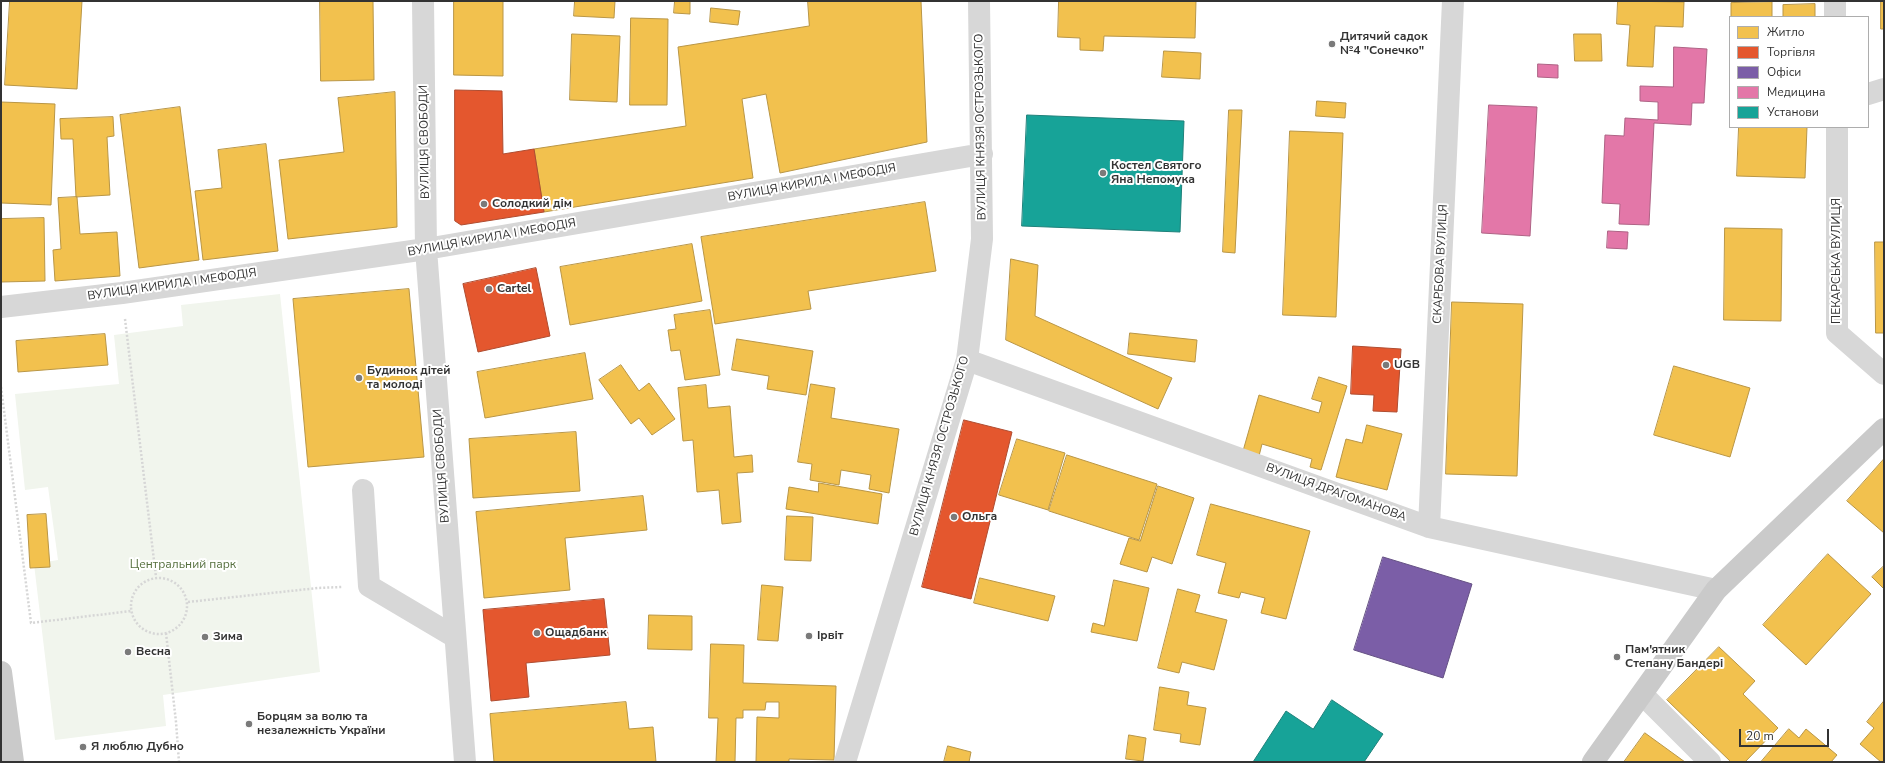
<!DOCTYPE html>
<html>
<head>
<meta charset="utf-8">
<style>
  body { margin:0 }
  #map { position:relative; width:1885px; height:763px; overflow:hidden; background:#fff; font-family:"Nunito Sans",sans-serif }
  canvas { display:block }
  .frame { position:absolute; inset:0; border:2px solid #333; pointer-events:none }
  .legend { position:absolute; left:1729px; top:16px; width:140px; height:112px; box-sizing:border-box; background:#fff; border:1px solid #adadad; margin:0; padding:5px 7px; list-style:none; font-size:12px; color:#333 }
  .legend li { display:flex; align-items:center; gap:8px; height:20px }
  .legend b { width:20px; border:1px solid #adadad }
  .scale { position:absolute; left:1739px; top:729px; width:90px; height:18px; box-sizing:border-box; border:2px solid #333; border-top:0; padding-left:5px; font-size:12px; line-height:14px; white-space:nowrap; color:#333; -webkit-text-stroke:3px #fff; paint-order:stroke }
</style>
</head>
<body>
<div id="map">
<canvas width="1885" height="763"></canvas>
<div class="frame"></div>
<ul class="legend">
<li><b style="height:11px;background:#f2c14e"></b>Житло</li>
<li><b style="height:11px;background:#e4572e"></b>Торгівля</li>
<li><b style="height:11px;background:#7b5ea7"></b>Офіси</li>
<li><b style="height:11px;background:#e377a8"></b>Медицина</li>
<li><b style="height:11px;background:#17a398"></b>Установи</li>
</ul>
<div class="scale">20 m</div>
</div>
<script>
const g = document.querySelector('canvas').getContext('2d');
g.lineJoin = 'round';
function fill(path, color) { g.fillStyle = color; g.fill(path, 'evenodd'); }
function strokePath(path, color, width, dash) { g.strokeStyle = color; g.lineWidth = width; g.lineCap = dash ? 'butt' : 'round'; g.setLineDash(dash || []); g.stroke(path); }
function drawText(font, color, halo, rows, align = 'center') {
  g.font = font + ' "Nunito Sans",sans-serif'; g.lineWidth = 4; g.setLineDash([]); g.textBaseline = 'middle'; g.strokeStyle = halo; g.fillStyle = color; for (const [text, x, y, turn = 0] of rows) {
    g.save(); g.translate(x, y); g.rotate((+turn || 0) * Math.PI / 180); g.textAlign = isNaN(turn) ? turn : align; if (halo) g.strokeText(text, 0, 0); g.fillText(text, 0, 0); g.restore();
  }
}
fill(new Path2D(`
  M280,294L320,672L163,695L166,726L55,740L34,564L58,560L48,487L25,490L15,394L119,384L114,335L183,326L181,305Z`), '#f1f5ed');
const homes = new Path2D(`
  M10,1H82L77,89L5,85Z
  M320,1H373L374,80L321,81Z
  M454,1H503V76L454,75Z
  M575,1H615L614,18L574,16Z
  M675,1H690V14L674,13Z
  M808,1H921L927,142L780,173L766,94L742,99L753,178L544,212L534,149L686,126L678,47L809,26Z
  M1059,1H1196L1195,38L1104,36L1103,51L1080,50V38L1058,37Z
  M1618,1L1684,2L1683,27L1655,26L1653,67L1627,66L1630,25L1617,24Z
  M1881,1H1884V29H1881Z
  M1772,2V17H1731V3Z
  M1815,4V17H1783V5Z
  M711,8L740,11L738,25L710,22Z
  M631,18L668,19L667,105H630Z
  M572,34L620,36L617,102L570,100Z
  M1574,34H1601L1602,61H1575Z
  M1164,51L1201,53L1200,79L1162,77Z
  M395,92L397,227L288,239L279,160L344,152L338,98Z
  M1317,101L1346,103L1345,118L1316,116Z
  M1,102L55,104L51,205L1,203Z
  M180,107L199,260L139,268L120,115Z
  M1229,110H1242L1235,253L1223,252Z
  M113,117L114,136L107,137L110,195L76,197L73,139H61L60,119Z
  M1739,127H1807L1805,178L1737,176Z
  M1290,131L1343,133L1336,317L1283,315Z
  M266,144L278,251L203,260L195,191L222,188L218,150Z
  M77,197L80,234L117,232L120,276L55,281L53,250L61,249L58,198Z
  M925,202L936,271L808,291L811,309L715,324L701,237Z
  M44,218L45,281L1,282V219Z
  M1725,228L1782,229L1781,321L1724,320Z
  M1875,242H1884V333H1876Z
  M692,244L702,301L570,325L560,267Z
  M1011,259L1038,265L1035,316L1172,378L1158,409L1006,340Z
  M409,289L424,457L308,467L293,299Z
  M1452,302L1523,304L1517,476L1446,474Z
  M710,310L720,375L685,380L680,350L671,351L668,330L676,329L674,315Z
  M1130,333L1197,340L1195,362L1128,354Z
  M105,334L108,365L18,372L16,341Z
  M737,339L813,351L806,395L767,389L769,376L732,370Z
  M585,353L593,399L485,418L477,372Z
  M621,365L639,391L649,383L675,419L652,435L639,418L631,424L599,380Z
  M1674,366L1750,388L1730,457L1654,435Z
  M1319,377L1347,386L1321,470L1310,467L1312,459L1262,444L1259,456L1243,451L1259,395L1319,413L1322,402L1312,399Z
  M811,384L835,388L831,418L899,429L889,493L869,489L871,475L841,470L839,485L810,480L812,464L798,462Z
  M706,385L708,408L730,406L734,457L752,455L753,472L737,473L741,522L722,524L719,490L697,492L693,440L683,441L678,388Z
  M1367,425L1402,434L1387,490L1336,477L1346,439L1362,443Z
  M576,432L580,491L473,498L469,439Z
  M1017,439L1065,453L1048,510L999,495Z
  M1067,455L1157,484L1139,540L1049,511Z
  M1884,459V533L1847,501Z
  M819,483L882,494L878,524L786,509L789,487L818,492Z
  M1158,486L1194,498L1172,564L1152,557L1147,572L1120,564L1129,538L1140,541Z
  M643,496L647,530L565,538L570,590L484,598L476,512Z
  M1211,504L1310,531L1286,619L1261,613L1265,598L1241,592L1239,598L1218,593L1226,563L1197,555Z
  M46,514L50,567L30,568L27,515Z
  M787,516L813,517L811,561L785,560Z
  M1828,554L1871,594L1806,665L1763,625Z
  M1883,567L1884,568V589L1872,577Z
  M980,578L1055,596L1048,621L974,603Z
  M1114,580L1149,588L1137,641L1091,632L1093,623L1104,626Z
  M762,585L783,587L778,641L758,640Z
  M1178,589L1200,595L1195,612L1227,620L1214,670L1182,662L1179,673L1158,668Z
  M649,615L692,616V650L648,649Z
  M711,644L744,645L743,683L836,686L834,760L789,759V762H756L757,717L779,718V702H766L765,710H743V718H736L735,762H716L718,718H709Z
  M1719,647L1755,681L1743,694L1778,728L1745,762H1731L1667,700Z
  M1160,687L1189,692L1187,705L1206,708L1200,745L1180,742L1181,734L1154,730Z
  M1884,701V762H1881L1860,744L1874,728L1867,722Z
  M626,702L629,729L653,727L656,762H494L490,714Z
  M1789,729L1799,738L1806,729L1837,755L1831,762H1761Z
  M1645,733L1685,762H1624Z
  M1129,735L1146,738L1143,761L1126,759Z
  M948,746L971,752L969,762H944Z`);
fill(homes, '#f2c14e');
strokePath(homes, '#b99646', 1);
const shops = new Path2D(`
  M455,90L502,91L503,154L534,149L544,212L461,225L455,221Z
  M536,268L550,336L478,352L463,284Z
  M1353,346L1401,349L1397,412L1373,411L1374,395L1351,394Z
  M964,420L1012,432L971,599L922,587Z
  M604,599L610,655L526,663L529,697L491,701L483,610Z`);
fill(shops, '#e4572e');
strokePath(shops, '#af4c30', 1);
const offices = new Path2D(`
  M1383,557L1472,584L1443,678L1354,650Z`);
fill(offices, '#7b5ea7');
strokePath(offices, '#655184', 1);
const health = new Path2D(`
  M1674,47L1707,49L1704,103H1692L1691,125L1654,123L1649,225L1619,224L1620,204L1602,203L1605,135L1624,136L1625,118L1658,120V102L1640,101V86L1673,87Z
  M1538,64L1558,65V78L1538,77Z
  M1489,105L1537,107L1530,236L1482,233Z
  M1608,231L1628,232L1627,249L1607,248Z`);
fill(health, '#e377a8');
strokePath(health, '#ae6385', 1);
const public = new Path2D(`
  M1027,115L1184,121L1180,232L1022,226Z
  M1332,700L1383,734L1364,762H1253L1286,711L1313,729Z`);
fill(public, '#17a398');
strokePath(public, '#1f817a', 1);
strokePath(new Path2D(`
  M125,319L156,577
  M1,387L31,623L131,611
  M131 606a28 28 0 1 1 56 0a28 28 0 1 1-56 0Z
  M188,602L318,588L342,587
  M166,633L176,722L179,762`), '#d6d6d6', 2.5, [2, 2]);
strokePath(new Path2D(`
  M423,1L426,249L465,762
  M1835,1V17
  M1868,94L1884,89
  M1837,127V333L1884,374
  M1,307L122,293L426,249L982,154
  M967,360L1429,527L1716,590
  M363,490L369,586L455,637
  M1429,527L1453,1
  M1642,694L1710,762
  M845,762L967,360L982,239L979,1`), '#d7d7d7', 22);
strokePath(new Path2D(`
  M1,672L13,762
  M1593,762L1716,590L1884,429`), '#cacaca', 22);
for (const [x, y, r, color] of [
  [1332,44,4,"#7a7a7a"],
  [1103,173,4,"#7a7a7a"],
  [484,204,4,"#7a7a7a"],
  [489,289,4,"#7a7a7a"],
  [1386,365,4,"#7a7a7a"],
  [359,378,4,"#7a7a7a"],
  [954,517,4,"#7a7a7a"],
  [537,633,4,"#7a7a7a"],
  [809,636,4,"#7a7a7a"],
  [205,637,4,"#7a7a7a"],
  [128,652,4,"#7a7a7a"],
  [1617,657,4,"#7a7a7a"],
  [249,724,4,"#7a7a7a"],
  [83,747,4,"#7a7a7a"]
]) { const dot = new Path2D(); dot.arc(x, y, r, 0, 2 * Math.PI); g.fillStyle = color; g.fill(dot); strokePath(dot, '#fff', 1.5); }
drawText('bold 12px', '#333', '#fff', [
  ["Дитячий садок",1340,37],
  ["№4 \"Сонечко\"",1340,51],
  ["Костел Святого",1111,166],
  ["Яна Непомука",1111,180],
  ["Солодкий дім",492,204],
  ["Cartel",497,289],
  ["UGB",1394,365],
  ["Будинок дітей",367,371],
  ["та молоді",367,385],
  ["Ольга",962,517],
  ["Ощадбанк",545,633],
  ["Ірвіт",817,636],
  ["Зима",213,637],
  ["Пам'ятник",1625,650],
  ["Степану Бандері",1625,664],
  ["Весна",136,652],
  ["Борцям за волю та",257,717],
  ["незалежність України",257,731],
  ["Я люблю Дубно",91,747]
], 'left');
drawText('12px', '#333', '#fff', [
  ["ВУЛИЦЯ КНЯЗЯ ОСТРОЗЬКОГО",981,127,-91],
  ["ВУЛИЦЯ СВОБОДИ",425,142,-91],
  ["ВУЛИЦЯ КИРИЛА І МЕФОДІЯ",812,183,-10],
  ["ВУЛИЦЯ КИРИЛА І МЕФОДІЯ",492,238,-10],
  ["ПЕКАРСЬКА ВУЛИЦЯ",1837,261,-90],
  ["СКАРБОВА ВУЛИЦЯ",1441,264,-87],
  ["ВУЛИЦЯ КИРИЛА І МЕФОДІЯ",172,285,-8],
  ["ВУЛИЦЯ КНЯЗЯ ОСТРОЗЬКОГО",940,446,-74],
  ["ВУЛИЦЯ СВОБОДИ",442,466,-94],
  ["ВУЛИЦЯ ДРАГОМАНОВА",1336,493,20]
]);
drawText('12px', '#56703f', '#fff', [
  ["Центральний парк",183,565]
]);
</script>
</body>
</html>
